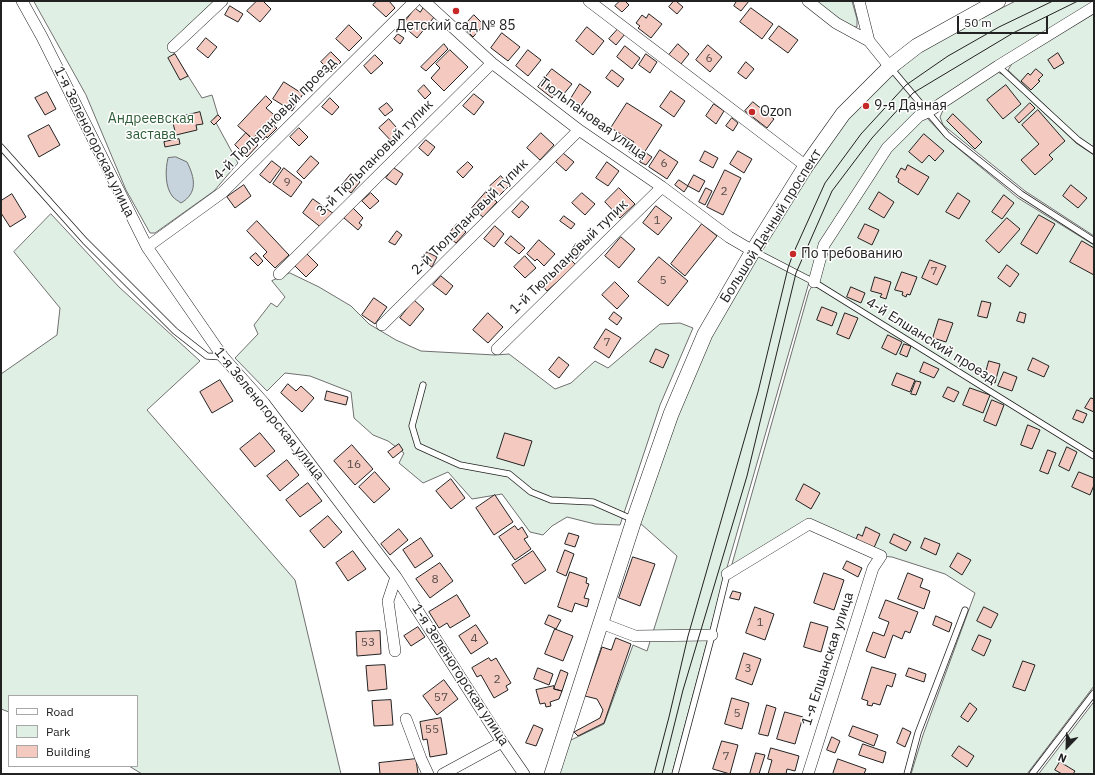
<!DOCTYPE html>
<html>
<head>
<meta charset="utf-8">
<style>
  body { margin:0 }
  #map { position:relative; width:1095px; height:775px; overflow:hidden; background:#fff; font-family:"IBM Plex Sans",sans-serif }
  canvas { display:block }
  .frame { position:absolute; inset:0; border:2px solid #222; pointer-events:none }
  .legend { position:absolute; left:8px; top:695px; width:130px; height:72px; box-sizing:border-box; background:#fff; border:1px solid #a7a7a7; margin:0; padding:5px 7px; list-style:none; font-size:12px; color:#222 }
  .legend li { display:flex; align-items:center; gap:8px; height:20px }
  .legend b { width:20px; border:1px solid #a7a7a7 }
  .north { position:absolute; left:1047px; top:727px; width:40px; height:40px; -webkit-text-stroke:3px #fff; paint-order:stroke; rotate:203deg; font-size:11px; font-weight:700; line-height:16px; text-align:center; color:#222 }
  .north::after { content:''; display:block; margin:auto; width:14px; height:18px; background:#222; clip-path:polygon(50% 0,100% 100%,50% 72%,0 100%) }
  .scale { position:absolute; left:957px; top:16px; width:91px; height:18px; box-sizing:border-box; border:2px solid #222; border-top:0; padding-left:5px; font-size:12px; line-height:14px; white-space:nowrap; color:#222; -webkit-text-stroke:3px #fff; paint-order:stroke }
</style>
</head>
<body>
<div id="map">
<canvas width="1095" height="775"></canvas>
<div class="frame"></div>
<ul class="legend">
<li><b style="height:5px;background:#fff"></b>Road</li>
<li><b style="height:11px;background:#e0efe3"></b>Park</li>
<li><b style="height:11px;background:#f3c9c0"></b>Building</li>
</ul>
<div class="north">N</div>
<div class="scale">50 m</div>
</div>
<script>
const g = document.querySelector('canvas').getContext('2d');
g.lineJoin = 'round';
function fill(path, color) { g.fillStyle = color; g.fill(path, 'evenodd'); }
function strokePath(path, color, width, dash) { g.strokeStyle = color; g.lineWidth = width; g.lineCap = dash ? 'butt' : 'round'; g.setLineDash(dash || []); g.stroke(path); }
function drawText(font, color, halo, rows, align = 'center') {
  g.font = font + ' "IBM Plex Sans",sans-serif'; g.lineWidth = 3; g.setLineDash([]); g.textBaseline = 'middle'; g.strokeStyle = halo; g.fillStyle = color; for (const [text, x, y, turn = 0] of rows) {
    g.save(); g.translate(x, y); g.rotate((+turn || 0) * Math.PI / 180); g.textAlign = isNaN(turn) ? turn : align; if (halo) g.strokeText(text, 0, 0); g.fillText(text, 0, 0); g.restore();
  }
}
const green = new Path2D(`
  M34,1H219L204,15L168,44L202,98L212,95L218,115L214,119L238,163L214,191L155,233H150L126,190L86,95Z
  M815,1H852L857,19V27H849Z
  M1016,1H1094L917,113L818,251L728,564L672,774H558L569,741L604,724L633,645L647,651L677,556L640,523L676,418L710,337L749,268L810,171L845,119L886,80L923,50L984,17Z
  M1094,14V147L1079,138L1008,70L1013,62Z
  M996,71L1005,76L1076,143L1094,155V236L1025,191L943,125L940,117L945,106Z
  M926,117L948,140L1018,198L1094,245V686L1027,774H911L923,735L975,593L945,574L892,557L881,556L809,524L733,570L732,564L809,291L817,278L828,245L890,150L916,122Z
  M51,214L119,287L200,361L147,410L295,580L341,774H142L129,766H137V696H9V712L1,709V374L57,335L60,308L14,252Z
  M290,273L319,287L351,306L369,324L396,340L421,351L495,355L509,354L555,389L571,383L595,361L608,368L660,324L680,323L693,328L660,405L620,525L595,524L567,517L552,526L543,535L530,532L502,494L472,499L448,472L423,483L399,463L404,453L388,441L373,435L354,418L351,392L310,376L285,373L267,391L235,358L258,334L254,325L271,303L277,307L285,297L272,281Z
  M1094,702V774H1039Z`);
fill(green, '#e0efe3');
strokePath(green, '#6f6f6f', 1);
const water = new Path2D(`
  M176,157L187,162C195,178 198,193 181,203C178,201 175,199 173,197C165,188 165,170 168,158Z`);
fill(water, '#c7d3dd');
strokePath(water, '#6f6f6f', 1);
const building = new Path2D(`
  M257,1H263L271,9L260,22L247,11Z
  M377,1H389L395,8L386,17L373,5Z
  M620,1H625L629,5L622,12L615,6Z
  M674,1H676L683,7L677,14L669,7Z
  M737,1H749L741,11L734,6Z
  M230,6L243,14L238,22L225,15Z
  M424,7L435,16L417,38L402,25L415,8L420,12Z
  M751,8L773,24L762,39L740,22Z
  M649,14L662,24L651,38L638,28L640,26L636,23L642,15L646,18Z
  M474,15L484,25L473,37L463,27Z
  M349,25L362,38L349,51L336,39Z
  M779,26L798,40L788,53L769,39Z
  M587,27L604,41L593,55L576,41Z
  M618,29L625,34L616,45L609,39Z
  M502,33L520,47L508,61L491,48Z
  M398,34L404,38L400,44L394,39Z
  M206,38L217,47L208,58L197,49Z
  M444,44L448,49L426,71L421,67Z
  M678,44L689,54L681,64L669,55Z
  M708,45L722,57L710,72L696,60Z
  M625,46L640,58L632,69L617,57Z
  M450,50L468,67L444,91L431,78L440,68L436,64Z
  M528,50L541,60L528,76L516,66Z
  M331,52L341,62L331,72L321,62Z
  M1058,53L1064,63L1054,69L1048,60Z
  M175,54L188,76L180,80L168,58Z
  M646,54L657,62L650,73L639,65Z
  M375,55L383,63L371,74L364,66Z
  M746,62L754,69L746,79L738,73Z
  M552,69L572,84L563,95L557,91L552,98L538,87Z
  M1036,69L1043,75L1038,80L1040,81L1031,90L1021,81L1028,73L1030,75Z
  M612,70L624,79L618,87L606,78Z
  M284,82L303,94L292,111L273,99Z
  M580,84L591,92L580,107L570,100Z
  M424,85L431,93L425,99L418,91Z
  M1006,85L1021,104L1003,119L987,100Z
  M671,91L685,101L674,117L660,107Z
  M47,92L56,109L45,115L35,98Z
  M474,94L484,102L474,115L463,106Z
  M266,96L272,102L266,108L280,120L274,126L277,128L267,138L266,136L263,140L257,134L253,139L238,126Z
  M330,98L339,107L332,115L322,107Z
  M753,102L774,119L767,128L745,111Z
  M387,103L393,110L385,116L379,109Z
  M627,103L662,125L640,159L628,151L634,142L611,128Z
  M1030,103L1035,108L1019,123L1015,118Z
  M714,104L724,111L716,124L706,116Z
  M1038,110L1065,141L1049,155L1053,159L1035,175L1021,160L1039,144L1022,125Z
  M200,112L203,124L196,125L197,130L176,135L172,119Z
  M953,114L982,142L975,149L947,121Z
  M218,115L221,118L214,125L211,122Z
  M732,118L738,123L733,131L726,126Z
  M389,119L403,135L394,144L379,128Z
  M49,125L60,145L39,157L28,136Z
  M299,128L308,137L299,146L290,137Z
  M246,133L258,145L247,157L235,145Z
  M541,133L554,145L540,160L527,148Z
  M924,134L944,151L935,161L929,155L922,163L909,152Z
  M179,139L180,144L165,147L164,142Z
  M426,140L435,147L428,156L419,148Z
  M660,150L678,162L667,179L649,167Z
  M705,151L718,158L713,168L700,161Z
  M738,151L752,159L744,173L730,164Z
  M563,153L574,162L566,171L556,162Z
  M646,153L652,157L646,165L640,162Z
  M311,156L319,163L304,179L297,172Z
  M272,161L281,168L270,183L260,175Z
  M468,162L473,167L463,178L457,172Z
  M607,162L619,171L608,186L596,178Z
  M908,165L929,177L918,195L898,182L899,179L896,177L901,168L905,170Z
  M284,168L302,182L291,197L273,184Z
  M394,168L403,174L396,185L386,178Z
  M725,170L741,178L723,215L707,207Z
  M351,174L360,182L351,193L342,185Z
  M694,175L705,181L699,192L688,186Z
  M501,176L509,186L499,196L490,186Z
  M679,180L688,186L684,192L675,185Z
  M244,185L251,196L235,208L227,197Z
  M1071,185L1087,198L1078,208L1063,196Z
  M619,188L635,204L620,218L605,202Z
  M706,188L712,191L705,205L699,202Z
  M486,192L497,202L483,217L472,208Z
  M879,192L894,202L884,218L869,209Z
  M371,193L379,201L370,209L362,201Z
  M582,193L595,204L585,215L572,203Z
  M958,193L970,201L959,219L946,212Z
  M12,194L26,217L10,227L1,213V201Z
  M1004,195L1014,203L1002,219L992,212Z
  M313,199L334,214L323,229L303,213Z
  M522,201L529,207L519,218L512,212Z
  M656,206L672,218L658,235L643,223Z
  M353,208L363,218L359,223L362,225L358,230L344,218Z
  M1039,215L1055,224L1037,254L1021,244Z
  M564,216L575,224L571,229L560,221Z
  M1007,218L1020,229L999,253L986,241Z
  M257,221L289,255L275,268L263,256L267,252L247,231Z
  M457,224L466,232L456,243L447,236Z
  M702,224L717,236L685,276L671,264Z
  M865,224L879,230L872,245L858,238Z
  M495,226L504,234L494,247L484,239Z
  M397,231L402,235L395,245L389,242Z
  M511,236L525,248L519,254L505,243Z
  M621,237L635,249L619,268L605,256Z
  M539,240L555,254L544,266L537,259L535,261L527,254Z
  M1082,241L1094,248V275L1070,262Z
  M576,244L583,249L576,259L569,254Z
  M427,252L437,257L432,267L422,261Z
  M256,253L263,261L258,266L250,258Z
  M307,254L318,265L306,277L295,266Z
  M525,256L536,268L525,278L514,267Z
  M659,257L688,281L668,306L638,282Z
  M569,258L576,265L547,291L541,284Z
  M930,260L946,266L937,285L922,278Z
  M1007,265L1019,274L1010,287L998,278Z
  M902,272L917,277L910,295L907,294L906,297L902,295L903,292L895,290Z
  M441,276L453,286L446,295L433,285Z
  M875,277L891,282L886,299L880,297L882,294L871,291Z
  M615,282L629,296L617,309L602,295Z
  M851,287L865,293L861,303L847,297Z
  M374,298L387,307L375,324L362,315Z
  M414,300L424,309L410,326L400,318Z
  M982,301L991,303L987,318L978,316Z
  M822,307L837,313L832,326L817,320Z
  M614,312L622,318L617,325L609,319Z
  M1020,312L1026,314L1024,323L1017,321Z
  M488,313L503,327L488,343L473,330Z
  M845,313L858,318L849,339L837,334Z
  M939,319L953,323L946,342L933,338Z
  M606,329L621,338L609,358L594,348Z
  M888,335L902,342L896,355L882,348Z
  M904,344L911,346L907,357L900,354Z
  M656,349L669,355L663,368L650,362Z
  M559,357L569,365L559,378L549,370Z
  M1033,358L1049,366L1044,377L1028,370Z
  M989,361L1000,364L995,383L984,380Z
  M924,362L939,369L934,378L920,372Z
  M1004,372L1017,377L1012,391L998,386Z
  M897,373L915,380L910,392L892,385Z
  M220,380L233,401L212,413L200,392Z
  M916,381L921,382L916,395L911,394Z
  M288,384L296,391L301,386L314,398L302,412L281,393Z
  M948,387L959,392L954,402L943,397Z
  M970,388L990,395L983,413L963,405Z
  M327,391L348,397L346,405L325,400Z
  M1091,398L1094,399V412L1085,408Z
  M992,400L1004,405L996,426L984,421Z
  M1077,410L1087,414L1083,423L1073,419Z
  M1028,425L1040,430L1032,449L1021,445Z
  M260,433L275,451L255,467L240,449Z
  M505,433L532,441L524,466L497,458Z
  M399,444L403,450L393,458L388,452Z
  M352,445L373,469L355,485L334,461Z
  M1067,447L1077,452L1069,471L1059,466Z
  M1048,450L1056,453L1048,474L1040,471Z
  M287,460L299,475L280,491L267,476Z
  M375,472L390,489L374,503L359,487Z
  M1079,472L1094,478V485L1090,495L1072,487Z
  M451,479L465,498L451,509L436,491Z
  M308,483L322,501L300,517L286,500Z
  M804,484L820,493L811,509L796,500Z
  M495,495L513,522L494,535L476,508Z
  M328,516L342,532L324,548L310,531Z
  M515,526L518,530L522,527L528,537L524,539L531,549L515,560L499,537Z
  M866,527L880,534L873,550L855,542L858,534L862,536Z
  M399,529L408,540L390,555L381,544Z
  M569,533L579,536L575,547L565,544Z
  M894,534L911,542L906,551L890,543Z
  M421,538L433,556L415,568L403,550Z
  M925,538L940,544L936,555L921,548Z
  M565,550L574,554L566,576L557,572Z
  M353,551L366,569L348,581L336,563Z
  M533,551L546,570L525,584L512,565Z
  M958,553L971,560L962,575L950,567Z
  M633,557L655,564L640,606L619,598Z
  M847,561L862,568L858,577L843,569Z
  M440,563L453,581L430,598L416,579Z
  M570,572L587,578L586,583L589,584L584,598L589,599L587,607L575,603L572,612L558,607Z
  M824,573L844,580L834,610L814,603Z
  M908,573L923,579L920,587L930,591L924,609L898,599Z
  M733,591L741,593L739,600L730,598Z
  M457,595L470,616L450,628L447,623L439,628L429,612Z
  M886,600L918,612L910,633L905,631L902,639L893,635L885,658L866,651L873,632L884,636L889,622L879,618Z
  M755,607L774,614L765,640L746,633Z
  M984,607L998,614L991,628L977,621Z
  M549,615L561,620L556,629L545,624Z
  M936,616L952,623L949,632L933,625Z
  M811,622L828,627L821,652L804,647Z
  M476,625L488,643L471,654L459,636Z
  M418,627L425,637L411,646L404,636Z
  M555,629L573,636L563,661L545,654Z
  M380,631L381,654L357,656L356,632Z
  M979,635L991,640L984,656L972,650Z
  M616,638L631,644L604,723L578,736L574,732L600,718L603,710L597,699L585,696L602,647L611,650Z
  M744,653L761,659L752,685L736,679Z
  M489,658L491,661L496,658L511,683L506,686L508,690L494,698L481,675L477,677L472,668Z
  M1023,661L1035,665L1025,691L1013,687Z
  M385,665L387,689L368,691L366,666Z
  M872,667L896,674L892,687L887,685L880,705L873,703L872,706L867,705L868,701L862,699Z
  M538,668L553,674L549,685L534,679Z
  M909,668L926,674L924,682L906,676Z
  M561,670L568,673L562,691L554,689Z
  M444,680L458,699L437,715L423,696Z
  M554,686V689L562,691L559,699L550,702L551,706L546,707L545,703L540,704L536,690Z
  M732,698L749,703L742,729L725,724Z
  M391,700L393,725L374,726L372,701Z
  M970,703L977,709L968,722L961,717Z
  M767,705L776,708L768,736L759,734Z
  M785,712L803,717L795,744L777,739Z
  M441,718L447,754L430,757L427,739L423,740L420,722Z
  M534,725L543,729L536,746L526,743Z
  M853,726L878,735L874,746L849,736Z
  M903,728L911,732L905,747L897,743Z
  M832,737L840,741L835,753L827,750Z
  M722,741L738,745L730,774L713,769Z
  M863,744L886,752L883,763L859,755Z
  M959,746L974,756L967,767L952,756Z
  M771,748L799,756L795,771L787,769L786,774H768L772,760L768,759Z
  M756,753L765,755L759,774H750Z
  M416,759L418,774H380L379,763Z
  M838,759L866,769L864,774H833Z
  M1060,762L1075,771L1073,774H1062L1055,770Z`);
fill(building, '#f3c9c0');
strokePath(building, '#222', 1);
const service = new Path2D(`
  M998,66L1078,140L1094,151
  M890,67L947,135L1021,194L1094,241
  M1,147L85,241L175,331L207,356L223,357
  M754,251L814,282L1094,456
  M423,385L412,426L418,446L460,465L509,474L531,492L551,500L593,502L634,520
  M675,774L712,635L727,574
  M907,774L918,733L965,610
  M1032,774L1094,693`);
const minor = new Path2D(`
  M22,1L42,37L147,247L223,357L264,403L396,577L502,742L524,774
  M424,1L492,63L579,130L662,187L729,237L753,251
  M589,1L806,166
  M808,1L836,23L869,41
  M859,1L869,41L890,67
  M173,47L222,1
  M147,247L223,192L415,1
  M279,274L492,63
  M814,282L824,245L887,148L919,116L928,112L998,66L1094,7
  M382,325L579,130
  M497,349L662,187
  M727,574L809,524L881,556L873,568L808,774
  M601,623L635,636L712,635
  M395,651L388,601L396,577
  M406,719L421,759L428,774
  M443,774L502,742`);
const secondary = new Path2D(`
  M552,774L634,520L671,414L705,334L753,251L806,166L843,114L890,67L917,46L998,1`);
strokePath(service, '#222', 7);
strokePath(minor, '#222', 12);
strokePath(secondary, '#222', 16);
strokePath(service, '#fff', 5.5);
strokePath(minor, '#fff', 11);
strokePath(secondary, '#fff', 15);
strokePath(new Path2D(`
  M654,774L669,717L688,636L758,392L788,268L793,254L825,183L861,134L906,85L948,56L999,27L1053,1
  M662,774L683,690L747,476L796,273L832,191L872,138L913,93L1013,33L1078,1`), '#222', 1);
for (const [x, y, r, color] of [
  [456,11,4,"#c62828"],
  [866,106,4,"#c62828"],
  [752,112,4,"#c62828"],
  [793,254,4,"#c62828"]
]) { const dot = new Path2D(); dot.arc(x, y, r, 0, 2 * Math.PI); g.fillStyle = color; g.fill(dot); strokePath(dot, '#fff', 1.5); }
drawText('12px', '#564c4a', null, [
  ["6",709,59],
  ["6",664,164],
  ["9",287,183],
  ["2",724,192],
  ["1",657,221],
  ["7",934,272],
  ["5",663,281],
  ["7",607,343],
  ["16",354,465],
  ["8",435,580],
  ["1",760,623],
  ["4",474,639],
  ["53",368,643],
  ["3",748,669],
  ["2",497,680],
  ["57",441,698],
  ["5",737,714],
  ["55",432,730],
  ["7",726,757]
]);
drawText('14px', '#222', '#fff', [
  ["Детский сад № 85",456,26,"center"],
  ["9-я Дачная",874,106],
  ["Ozon",760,112],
  ["По требованию",801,254]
], 'left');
drawText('14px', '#2f5e38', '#fff', [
  ["Андреевская",151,119],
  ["застава",151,135]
]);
drawText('14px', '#222', '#fff', [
  ["4-й Тюльпановый проезд",275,119,-45],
  ["Тюльпановая улица",593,119,36],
  ["1-я Зеленогорская улица",94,142,64],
  ["3-й Тюльпановый тупик",375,158,-45],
  ["2-й Тюльпановый тупик",470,217,-45],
  ["Большой Дачный проспект",771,226,-58],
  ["1-й Тюльпановый тупик",569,257,-44],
  ["4-й Елшанский проезд",931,341,32],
  ["1-я Зеленогорская улица",269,414,51],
  ["1-я Елшанская улица",828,659,-72],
  ["1-я Зеленогорская улица",460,675,57]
]);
</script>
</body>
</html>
